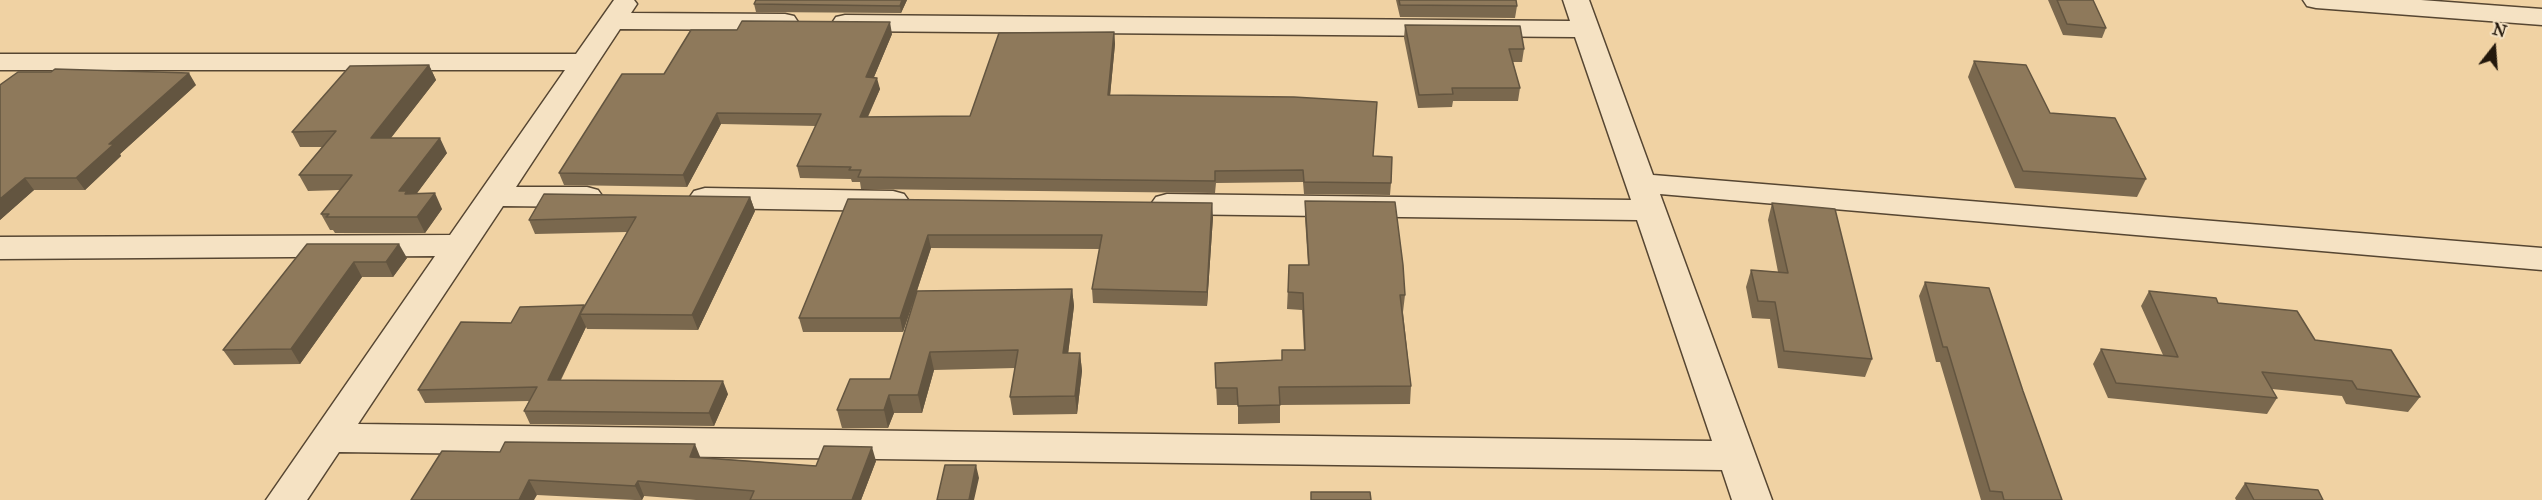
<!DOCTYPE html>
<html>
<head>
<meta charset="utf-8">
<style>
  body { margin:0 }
  #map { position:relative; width:2542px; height:500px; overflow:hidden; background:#f0d2a3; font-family:"IM FELL Great Primer",serif }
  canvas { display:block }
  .north { position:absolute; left:2464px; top:18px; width:60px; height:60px; -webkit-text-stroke:4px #f5e2c3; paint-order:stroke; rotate:17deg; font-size:16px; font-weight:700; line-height:24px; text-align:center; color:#23180c }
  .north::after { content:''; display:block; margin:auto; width:21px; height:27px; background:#23180c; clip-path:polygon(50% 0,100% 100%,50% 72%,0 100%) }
</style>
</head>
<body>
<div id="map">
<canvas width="2542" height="500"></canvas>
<div class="north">N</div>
</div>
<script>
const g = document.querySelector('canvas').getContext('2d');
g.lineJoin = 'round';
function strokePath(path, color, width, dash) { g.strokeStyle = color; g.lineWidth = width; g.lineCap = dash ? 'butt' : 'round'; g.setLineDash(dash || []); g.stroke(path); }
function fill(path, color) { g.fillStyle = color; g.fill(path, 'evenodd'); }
const minor = new Path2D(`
  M614,0H634L637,4L631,13L785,14L794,16L798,22L794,28L785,30L620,29L516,187H587L598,190L603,197L598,204L587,207L503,206L358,424L1712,441L1637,220L1167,214L1156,211L1151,204L1156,197L1167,194L1631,200L1575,37L845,31L836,29L832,23L836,17L845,15L1570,21L1563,0H1589L1653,175L2542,248V270L1660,194L1772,500H1732L1722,470L339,452L307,500H266L435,256L0,259V237L450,235L565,70H0V54H576Z
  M2303,0H2421L2542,9V25L2316,8L2307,6Z
  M705,188L893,191L904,194L909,201L904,208L893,211L705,208L694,205L689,198L694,191Z`);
strokePath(minor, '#564632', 3);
fill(minor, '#f5e2c3');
fill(new Path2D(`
  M907,0L901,13L756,12L754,4Z
  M1396,0H1516L1517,6L1515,18L1400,17Z
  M2048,0H2093L2106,28L2102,38L2063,35Z
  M1405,25L1524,49L1522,62H1513L1520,88L1518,101H1453L1452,107L1418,108L1404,38Z
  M1114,32L1115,44L1110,95L1374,156L1391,183L1390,195L1304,194L1303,182L1216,183L1215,193L861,189L860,182H852L851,179L800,178L797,166L816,126L721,124L687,187L564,185L559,173L664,74L892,34L874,77L880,89L868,117L970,116Z
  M1974,61L2146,179L2137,197L2015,188L1968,77Z
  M429,65L436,80L391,138L447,153L416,194L442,209L425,233H335L333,230H330L321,214L340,190L308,191L299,175L322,147H300L292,132Z
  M18,72L196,85L120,154L121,156L85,190H34L0,220Z
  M750,197L755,211L698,330L587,329L586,327L561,380L728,394L714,426L530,424L524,411L529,401L425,403L418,390L511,323L585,306L627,232L535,234L529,220Z
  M848,199L1213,217L1207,306L1093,303L1092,289L1100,249L931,248L917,291L1072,289L1074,306L1068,353H1080L1082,371L1077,414L1013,415L1010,397L1015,368L934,370L922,413H894L888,428H842L837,410L890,379L915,298L903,332H803L799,318Z
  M1305,201L1405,295L1403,312L1411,386L1410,404L1280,405V423L1238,424V405H1217L1215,363L1282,360L1304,350L1302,310L1287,309L1289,265H1308L1305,218Z
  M1772,203L1872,359L1865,377L1778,368L1770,319L1752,318L1746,287L1751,270L1778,272L1768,220Z
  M307,244L407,258L393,277H362L300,364L234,365L223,350Z
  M1925,282L2023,391L2062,500H1981L1940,362H1936L1919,296Z
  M2149,291L2218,303L2315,340L2420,397L2408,412L2346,404L2342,396L2272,389L2277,398L2267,414L2108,398L2093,364L2101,349L2163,355L2141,306Z
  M442,451L700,457L816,466L876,461L861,500H696L644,496L642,500H635L537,495Z
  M2245,483L2323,500H2236L2235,498Z`), '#7a684e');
fill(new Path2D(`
  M902,0H907L901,13L900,6Z
  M890,22L892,34L869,89L866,77Z
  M1114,32L1115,44L1109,107L1108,95Z
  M429,65L436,80L379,153L371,138Z
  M189,73L196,85L120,154L121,156L85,190L76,178L109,144Z
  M877,78L880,89L862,129L860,117Z
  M717,113L721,124L687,187L683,175Z
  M440,138L447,153L412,200L399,191Z
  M25,178L34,190L0,220V199Z
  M435,193L442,209L425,233L417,217Z
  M750,197L755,211L698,330L692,315Z
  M1212,203L1213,217L1207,306V292Z
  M928,235L931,248L903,332L900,318Z
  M399,244L407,258L393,277L386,262Z
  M354,262L362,277L300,364L291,349Z
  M1072,289L1074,306L1066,371L1063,353Z
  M584,305L580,314L586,327L554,393L548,380Z
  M930,352L934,370L922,413L918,395Z
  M1080,353L1082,371L1077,414L1075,396Z
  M723,381L728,394L714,426L709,413Z
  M889,395L894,413L888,428L884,410Z
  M695,444L701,459L690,457Z
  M872,447L876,461L861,500H852Z
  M976,465L979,478L974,500H969Z
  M529,480L537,495L534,500H519Z
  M638,481L644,496L642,500L635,486Z`), '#635540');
const building = new Path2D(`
  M756,0H902L900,6L754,4Z
  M1399,0H1516L1517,6L1400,5Z
  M2057,0H2093L2106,28L2067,24Z
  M742,21L890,22L866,77L877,78L860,117L970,116L999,33L1114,32L1108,95L1294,97L1377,102L1373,156L1392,157L1391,183L1304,182L1303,170L1215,171V181L858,177L861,170H849L851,167L797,166L821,114L717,113L683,175L559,173L622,74H664L691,30H737Z
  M1405,25L1520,26L1524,49H1509L1520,88H1452L1453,94L1419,95Z
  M1974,61L2026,65L2050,113L2115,118L2146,179L2023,171Z
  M429,65L371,138H440L399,191H407L405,194L435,193L417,217H326L329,214H321L352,175H299L336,131L292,132L350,66Z
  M55,69L189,73L109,144H114L76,178H25L0,199V85L18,72H51Z
  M544,194L750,197L692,315L580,314L636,217L529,220Z
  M848,199L1212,203L1207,292L1092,289L1102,235H928L900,318H799Z
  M1305,201L1395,202L1403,265L1405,295H1400L1411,386L1279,387L1280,405L1238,406L1237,388H1216L1215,363L1282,360V350H1305L1303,293L1288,292L1289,265H1309Z
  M1772,203L1835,209L1872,359L1784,351L1775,302L1758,301L1751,270L1788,273Z
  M307,244H399L386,262H354L291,349L223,350Z
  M1925,282L1989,288L2023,391L2062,500H2004L2002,492L1990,491L1947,347H1943Z
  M1072,289L1063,353H1080L1075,396L1010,397L1018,350L930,352L918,395H889L884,410H837L850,379H890L917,291Z
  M2149,291L2216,298L2218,303L2297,311L2315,340L2391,350L2420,397L2357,389L2352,381L2262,372L2277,398L2116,383L2101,349L2178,357Z
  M584,305L548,380L723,381L709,413L524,411L537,387L418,390L461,322L511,323L520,307Z
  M505,442L695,444L690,457L816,466L824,446L872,447L852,500H750L754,491L638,481L635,486L529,480L519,500H411L442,451L500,452Z
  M945,465H976L969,500H937Z
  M2245,483L2318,490L2323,500H2254Z
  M1311,492H1370L1371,500H1311Z`);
fill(building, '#8e795b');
strokePath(building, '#635540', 1.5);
</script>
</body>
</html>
